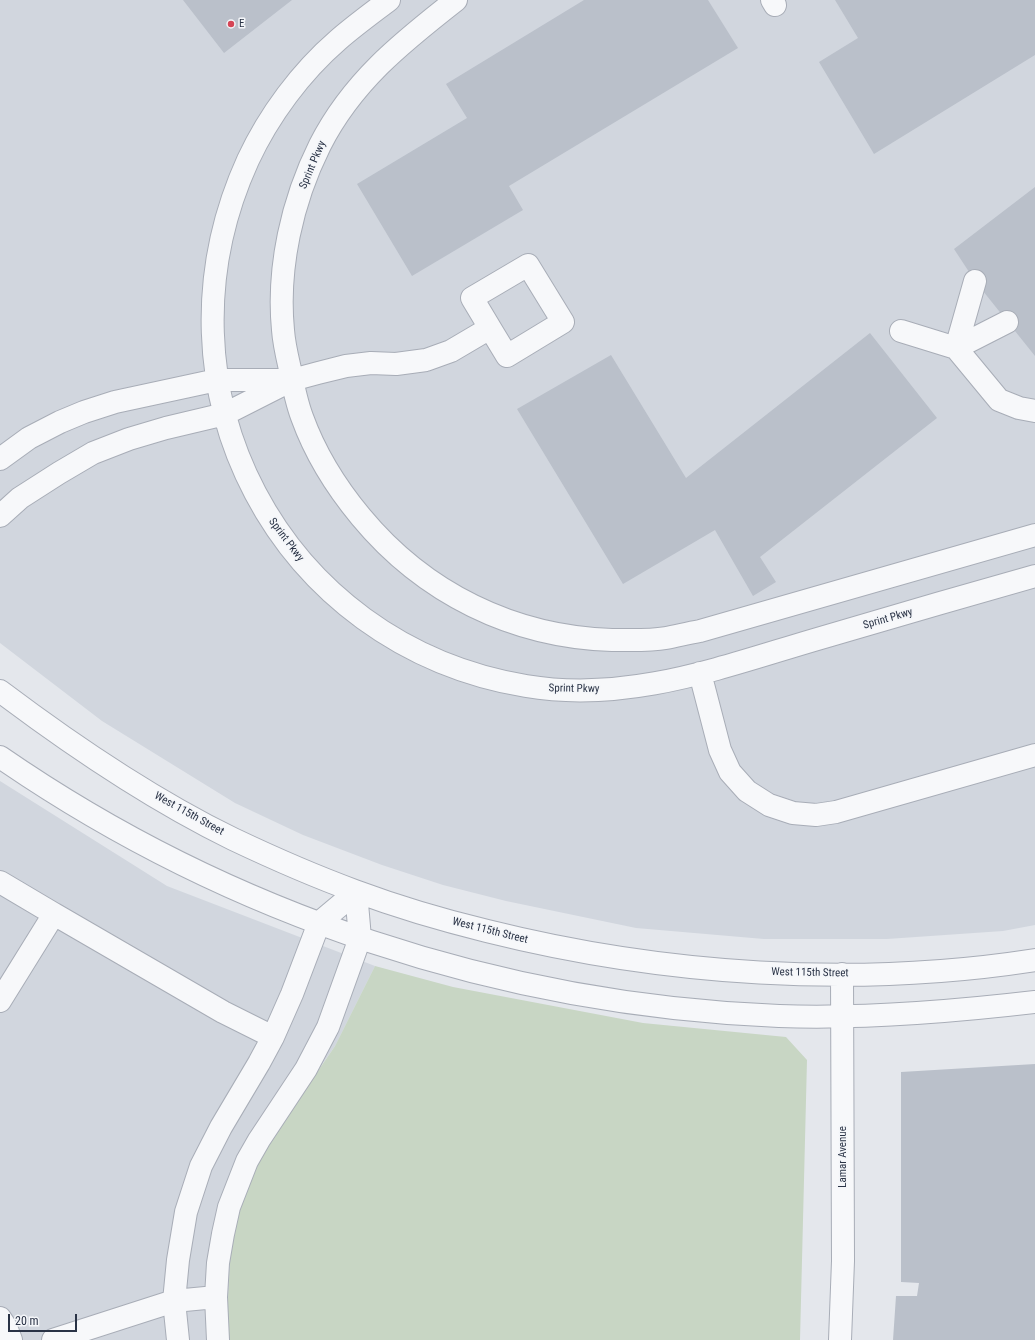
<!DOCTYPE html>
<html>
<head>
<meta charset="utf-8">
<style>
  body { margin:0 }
  #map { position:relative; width:1035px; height:1340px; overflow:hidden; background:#e4e7ec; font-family:"Roboto Condensed",sans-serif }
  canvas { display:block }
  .scale { position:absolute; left:8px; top:1314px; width:69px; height:18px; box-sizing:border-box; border:2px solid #2a3346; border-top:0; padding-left:5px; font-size:12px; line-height:14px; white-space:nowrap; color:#2a3346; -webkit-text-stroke:3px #f4f6f9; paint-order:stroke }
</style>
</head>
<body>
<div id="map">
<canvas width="1035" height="1340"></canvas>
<div class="scale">20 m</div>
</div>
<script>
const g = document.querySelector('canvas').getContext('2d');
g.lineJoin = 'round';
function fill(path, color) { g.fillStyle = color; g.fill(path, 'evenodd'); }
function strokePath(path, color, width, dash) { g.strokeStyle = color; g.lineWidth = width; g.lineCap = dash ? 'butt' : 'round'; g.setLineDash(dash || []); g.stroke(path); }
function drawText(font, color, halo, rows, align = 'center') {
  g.font = font + ' "Roboto Condensed",sans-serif'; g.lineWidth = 3; g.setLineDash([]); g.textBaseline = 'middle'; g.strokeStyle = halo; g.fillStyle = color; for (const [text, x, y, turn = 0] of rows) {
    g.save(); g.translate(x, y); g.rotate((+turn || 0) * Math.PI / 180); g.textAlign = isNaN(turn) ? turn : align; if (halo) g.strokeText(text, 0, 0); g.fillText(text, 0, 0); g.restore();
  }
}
fill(new Path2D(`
  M0,0H1035V925L1003,931L887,939H764L636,928L506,901L443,885L382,865L303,835L235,803L102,721L0,643Z
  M0,781L167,886L375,966L335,1046L287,1115L229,1340H0Z`), '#d1d6de');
fill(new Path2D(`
  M375,966L453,987L643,1023L786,1037L807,1060L800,1340H229L227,1316L232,1227L249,1172L335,1046Z`), '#c8d6c4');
fill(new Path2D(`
  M183,0H292L224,53Z
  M584,0H708L738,48L509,186L523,210L412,276L357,184L467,118L446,84Z
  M835,0H1035V55L874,154L819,62L858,38Z
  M1035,187V356L975,281L954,249Z
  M870,333L937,418L760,557L776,582L753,596L715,530L623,584L517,409L611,355L686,478Z
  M1035,1064V1340H893L896,1296H917L919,1283L901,1282V1072Z`), '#bac0ca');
const minor = new Path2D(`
  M389,0C372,13 354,26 338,40C301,72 269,115 248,160C144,388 279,645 526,686C627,703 719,668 814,640C888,618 961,597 1035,576
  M456,0C401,43 352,82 320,145C292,201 277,268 283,330C284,344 287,356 290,369C293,385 296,401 302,417C315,453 336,487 361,517C424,593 513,637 612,640C630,640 649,641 666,638C677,636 688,633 700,631L1035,535
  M772,0L775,5
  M901,331L956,348L999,400L1019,408L1035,411
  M956,348L975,281
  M956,348L1007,322
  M0,459L29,438L60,422L84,412L115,402L217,380H287
  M0,516L20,498L59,473L93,453L129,439L166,428L225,414L292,380L318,373L346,366L371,363L396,364L426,360L451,351L490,328L507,356L563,322L528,265L472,298L490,328
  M700,673L720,750L730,772L747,791L769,805L793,813L816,815L836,812L1035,755
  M0,691C73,746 151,799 233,839C273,858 314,876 355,891C398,907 442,920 487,931C663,975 855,988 1035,960
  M0,757C229,915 501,1005 779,1016C865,1019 950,1012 1035,1002
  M0,882L54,914
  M0,1001L54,914L223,1012L273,1037
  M0,1318L6,1327L11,1340
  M53,1340L174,1301L216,1297
  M178,1340L174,1301L178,1260L186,1212L201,1166L221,1127L259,1063L273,1037L292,994L319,923L356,892
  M218,1340L216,1297L218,1263L223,1234L229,1207L247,1161L259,1140L306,1069L328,1027L360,938L356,892
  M840,1340L843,1261L842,974`);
strokePath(minor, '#a8adb7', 24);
strokePath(minor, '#f7f8fa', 22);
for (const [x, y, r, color] of [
  [231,24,4,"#d54556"]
]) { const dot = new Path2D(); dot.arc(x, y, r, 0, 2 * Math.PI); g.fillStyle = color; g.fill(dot); strokePath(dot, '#f4f6f9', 1.5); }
drawText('11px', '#2a3346', '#f4f6f9', [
  ["E",239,24]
], 'left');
drawText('11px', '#2a3346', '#f4f6f9', [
  ["Sprint Pkwy",313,165,-67],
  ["Sprint Pkwy",286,540,53],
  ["Sprint Pkwy",888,619,-16],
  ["Sprint Pkwy",574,689,1],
  ["West 115th Street",189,814,29],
  ["West 115th Street",490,931,14],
  ["West 115th Street",810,973,1],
  ["Lamar Avenue",843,1157,-90]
]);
</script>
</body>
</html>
